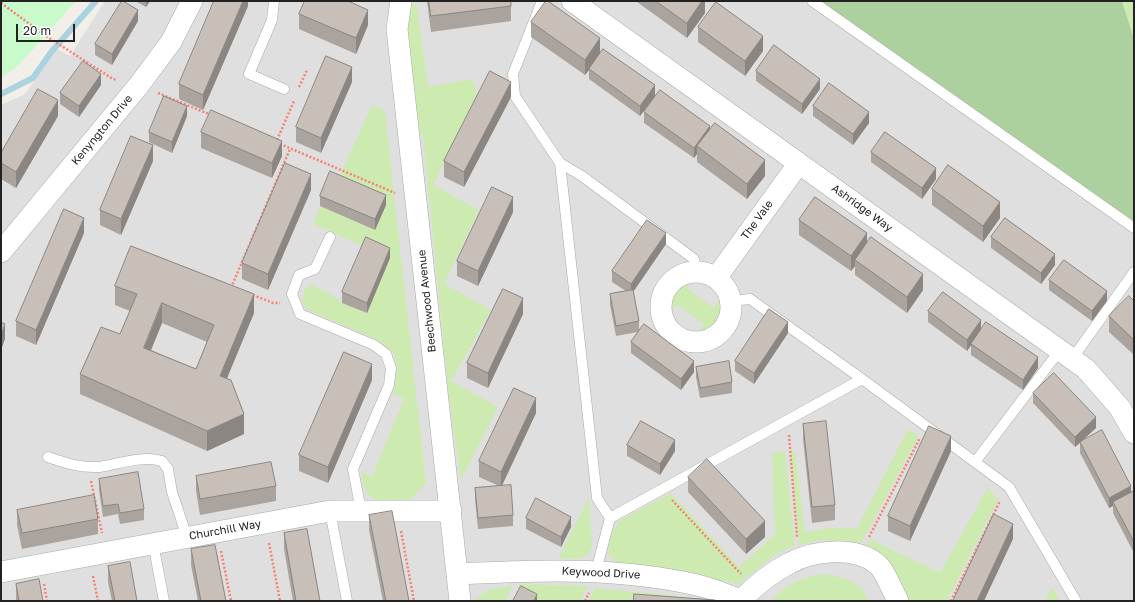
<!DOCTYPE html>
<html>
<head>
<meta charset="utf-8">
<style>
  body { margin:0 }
  #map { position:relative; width:1135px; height:602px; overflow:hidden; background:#f2efe9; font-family:"Golos Text",sans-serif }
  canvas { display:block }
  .frame { position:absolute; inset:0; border:2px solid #222; pointer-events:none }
  .scale { position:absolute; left:16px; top:24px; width:59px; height:18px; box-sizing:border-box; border:2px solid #222; border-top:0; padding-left:5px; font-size:12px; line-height:14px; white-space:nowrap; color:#222; -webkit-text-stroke:3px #fff; paint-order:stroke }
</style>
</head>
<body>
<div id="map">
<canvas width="1135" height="602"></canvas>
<div class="frame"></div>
<div class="scale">20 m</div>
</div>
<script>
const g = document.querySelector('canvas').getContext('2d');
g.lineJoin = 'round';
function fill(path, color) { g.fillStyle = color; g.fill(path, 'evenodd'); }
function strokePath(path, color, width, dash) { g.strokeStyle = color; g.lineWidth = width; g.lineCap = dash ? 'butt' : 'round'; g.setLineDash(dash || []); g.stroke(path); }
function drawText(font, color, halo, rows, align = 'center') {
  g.font = font + ' "Golos Text",sans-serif'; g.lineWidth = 4; g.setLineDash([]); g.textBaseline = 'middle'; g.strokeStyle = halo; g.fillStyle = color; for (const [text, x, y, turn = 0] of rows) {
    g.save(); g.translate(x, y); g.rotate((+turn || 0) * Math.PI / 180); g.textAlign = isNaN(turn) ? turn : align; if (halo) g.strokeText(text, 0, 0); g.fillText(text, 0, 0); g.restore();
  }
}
fill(new Path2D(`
  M105,1H812L1134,228V601H1V105L25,94L57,49L70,56Z`), '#e0dfdf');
fill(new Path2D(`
  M1122,1H1134V39Z
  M413,4L417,6L428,87L471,79L478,92L433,185L479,210L444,284L491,310L451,381L498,407L461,480L448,390L423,134L418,133L406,19Z
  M372,105L385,111L426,483L411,500C403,501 390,504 382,502C368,499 361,485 362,471L372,477L404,399L392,393L398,372L394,354L380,341L306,309L302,300L305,289L312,285L329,293L342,303L390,258L313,224L320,206L375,230L336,184Z
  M685,281H693L687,288L714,308L720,300C725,310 721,327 709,331C706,332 702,331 699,332L704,324L677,305L671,311C663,298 673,285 685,281Z
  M908,429L919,436L861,544L823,540L799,545L790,452L795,451L805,532L829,528H857Z
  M785,451L795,545L775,555L738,584L676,570L616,562L608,553L611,535L620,520L671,493L739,567L775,534L772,453Z
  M988,487L998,500L947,601H909L889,565L866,548L870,539L940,573Z
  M589,498L592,547L587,556L578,559H558Z
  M824,574L847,579L861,587L869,601H772C783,584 805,577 824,574Z
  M520,584L588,586L580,601H529L521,596L518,588Z
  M513,585L505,601H475C482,588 500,588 513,585Z
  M1052,586L1059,600L1045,601Z
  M595,588L678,596L695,601H588Z`), '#cdebb0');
fill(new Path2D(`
  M812,1H1122L1134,39V228Z`), '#add19e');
fill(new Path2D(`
  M1,1H76L19,65L1,78Z`), '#c8facc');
strokePath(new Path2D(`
  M1,94L33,78L52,51L96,1`), '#aad3df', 6);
const lane = new Path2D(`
  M274,1L272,20L249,74L284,89
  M542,1L513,74L515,96L560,163L597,498L610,518
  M812,1L1134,228
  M560,163L582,176L694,259L697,272
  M330,237L315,269L299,275L292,294L300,314L374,345L386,354L391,368L389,385L353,469L361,511
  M731,301L750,299L862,379L1009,487L1076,601
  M1072,359L1134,272
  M48,457C65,463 80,468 99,467C119,464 142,455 162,461L168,469L172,492L187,537
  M975,462L1060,350
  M330,511L347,601
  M153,543L164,601
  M596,571L610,518L862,379`);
const street = new Path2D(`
  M401,1L397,29L460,601
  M572,1L1086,369L1120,408L1134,433
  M1,252L139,85L171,42L192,1
  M661 307a35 35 0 1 1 70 0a35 35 0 1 1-70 0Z
  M716,278L799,163
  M1,572L330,511H451
  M458,574C538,570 618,567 697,585C712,588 726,595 741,600C755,586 772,572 790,563C814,550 855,546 877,564C884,569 893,592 898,601`);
strokePath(lane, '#a9a9a9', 11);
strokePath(street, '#a9a9a9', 22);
strokePath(new Path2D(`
  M1,3L46,36L113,79L117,80
  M299,87L307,70
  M158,93L211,115
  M277,140L294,101
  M280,144L395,193
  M231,288L290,149
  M253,295L273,303H280
  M789,435L797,537
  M91,481L102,533
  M672,500L741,574
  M401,531L414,601
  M869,537L920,438
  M269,543L280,601
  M221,551L231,601
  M93,576L98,601
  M44,584L47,601
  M585,601L589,593
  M951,601L1000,501`), '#fa8072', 2.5, [2, 2]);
strokePath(lane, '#fff', 10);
strokePath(street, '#fff', 21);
fill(new Path2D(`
  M135,1H150L146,7Z
  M248,1V6L203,110L179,99V84Z
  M427,1H511V21L431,32Z
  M637,1H705V13L687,38L637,2Z
  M299,14L368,25L356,54L299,29Z
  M138,21L112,65L95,55V44Z
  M531,22L600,52L655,96L640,116L589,79V70L585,75L531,37Z
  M698,27L763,51L745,76L698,42Z
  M756,71L820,89L802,114L756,81Z
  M352,82L321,153L296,142V127Z
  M101,85L79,117L60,104V93Z
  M511,97L464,187L444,177V161Z
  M813,106L869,123L853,145L813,116Z
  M644,112L710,130L765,176L747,199L697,162V154L694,158L644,123Z
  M58,116L16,188L1,179V153Z
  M187,116L172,153L149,142V132Z
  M201,132L282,156L272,178L201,148Z
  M871,152L936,179L922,199L871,162Z
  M153,161L121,235L100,225V210Z
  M932,189L1000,218L983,242L932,205Z
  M311,190L268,290L242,279V263Z
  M320,196L386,205L375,230L320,206Z
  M513,212L478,286L457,276V261Z
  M799,220L867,243L923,290L907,313L855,275V266L851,271L799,235Z
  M84,233L36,345L16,336V321Z
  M991,237L1055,265L1041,284L991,248Z
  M666,244L633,292L639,321V331L694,372L681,390L631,353V342L638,332L616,336L610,305V294L626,291L612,282V271Z
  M390,258L367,313L342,303V292Z
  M1049,280L1107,301L1092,321L1049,290Z
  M115,286L254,313L227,378L244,434L207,451L80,394V374L120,334L130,311L115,305ZM162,323L207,342L196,369L151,350Z
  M1134,301V355L1109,332V316Z
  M928,311L981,329L1038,368L1023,390L971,355V345L967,351L928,322Z
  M523,314L488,388L467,378V363Z
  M788,333L754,384L735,371V361Z
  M696,367L732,382V393L700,398L696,377Z
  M372,380L328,483L299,471V455Z
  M1033,393L1096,428L1082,441L1131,492L1134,491V553L1113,513V506L1109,508L1080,453V443L1075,447L1033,403Z
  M536,413L502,486L513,515V526L478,529L475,499V488L499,486L479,477V461Z
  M803,424L835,505V520L812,523L803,439Z
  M627,445L675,451L660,475L627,456Z
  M951,451L910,541L888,531V516Z
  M196,476L276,486V501L200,515L196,491Z
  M688,477L765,537L746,554L688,492Z
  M99,479L144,509V520L120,524L118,514L103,517L99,490Z
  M17,510L98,519V534L22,549L17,525Z
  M369,515L409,601H383L369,530Z
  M526,518L571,527L561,547L526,529Z
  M284,533L320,601H293L284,549Z
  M191,549L226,601H198L191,565Z
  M108,566L137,601H112L108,582Z
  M16,584L43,601H16Z`), '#aba49e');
fill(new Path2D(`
  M146,1H150L146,7Z
  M243,1H248V6L203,110V95Z
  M702,1H705V13L687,38V23Z
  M138,10V21L112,65V54Z
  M368,10V25L356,54V38Z
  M763,36V51L745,76V61Z
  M600,38V53L589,69V70L585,75V60Z
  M352,67V82L321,153V138Z
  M101,74V85L79,117V106Z
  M820,79V89L802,114V104Z
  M511,82V97L464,187V172Z
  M655,85V96L640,116V106Z
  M58,100V116L16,188V172Z
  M187,106V116L172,153V142Z
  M869,112V123L853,145V134Z
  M710,126V137L697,146V154L694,158V148Z
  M282,141V156L272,178V163Z
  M153,145V161L121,235V219Z
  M765,160V176L747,199V184Z
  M936,168V179L922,199V188Z
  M311,174V190L268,290V274Z
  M386,195V205L375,230V219Z
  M513,197V212L478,286V271Z
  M1000,202V218L983,242V226Z
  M84,218V233L36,345V330Z
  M666,233V244L631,295V284Z
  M867,233V248L855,260V266L851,271V256Z
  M390,248V258L367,313V303Z
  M1055,254V265L1041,284V273Z
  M923,274V290L907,313V297Z
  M1107,291V301L1092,321V311Z
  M254,294V313L220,395V376Z
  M523,298V314L488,388V373Z
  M162,303V323L144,367V348Z
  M981,320V331L967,351V340Z
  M788,322V333L754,384V373Z
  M5,324V339L1,350V335Z
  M1038,357V368L1023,390V380Z
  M694,361V372L681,390V379Z
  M372,364V380L328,483V467Z
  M536,398V413L501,487V472Z
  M244,414V434L207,451V431Z
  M1096,417V428L1075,447V437Z
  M951,436V451L910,541V526Z
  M675,440V451L660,475V464Z
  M1131,486V496L1113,502V506L1109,508V498Z
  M571,517V527L561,547V537Z
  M765,521V537L746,554V539Z
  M1013,524V539L984,601H977Z
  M537,594V601H534Z`), '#8b8681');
const building = new Path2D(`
  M122,1H123L138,10L112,54L95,44Z
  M214,1H243L203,95L179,84Z
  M305,1H348L368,10L356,38L299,14Z
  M429,1H511V6L431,16Z
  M546,1H548L600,38L585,60L531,22Z
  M656,1H702L687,23Z
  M716,2L763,36L745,61L698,27Z
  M774,45L820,79L802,104L756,71Z
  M603,49L655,85L640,106L589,69Z
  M326,56L352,67L321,138L296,127Z
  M83,61L101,74L79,106L60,93Z
  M490,71L511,82L464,172L444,161Z
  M829,83L869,112L853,134L813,106Z
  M38,89L58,100L16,172L1,163V153Z
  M660,90L710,126L694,148L644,112Z
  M164,96L187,106L172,142L149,132Z
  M211,110L282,141L272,163L201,132Z
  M715,123L765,160L747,184L697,146Z
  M885,132L936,168L922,188L871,152Z
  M131,136L153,145L121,219L100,210Z
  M285,163L311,174L268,274L242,263Z
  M948,165L1000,202L983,226L932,189Z
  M330,171L386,195L375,219L320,196Z
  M492,187L513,197L478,271L457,261Z
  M815,197L867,233L851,256L799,220Z
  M64,209L84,218L36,330L16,321Z
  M1005,218L1055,254L1041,273L991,237Z
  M647,220L666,233L631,284L612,271Z
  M366,237L390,248L367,303L342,292Z
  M871,237L923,274L907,297L855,260Z
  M131,246L254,294L220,376L231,380L244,414L207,431L80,374L101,327L120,334L137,294L115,286ZM162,303L214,325L196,369L144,348Z
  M1064,260L1107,291L1092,311L1049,280Z
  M503,289L523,298L488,373L467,363Z
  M633,290L639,321L616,326L610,294Z
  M943,292L981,320L967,340L928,311Z
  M1129,296L1134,301V340L1109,316Z
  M769,309L788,322L754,373L735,361Z
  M1,322L5,324L1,335Z
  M986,322L1038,357L1023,380L971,344Z
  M644,324L694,361L681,379L631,342Z
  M344,352L372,364L328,467L299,455Z
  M729,361L732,382L700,388L696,367Z
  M1054,373L1096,417L1075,437L1033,393Z
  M514,388L536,398L501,472L479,461Z
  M641,421L675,440L660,464L627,445Z
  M826,421L835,505L812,507L803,424Z
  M929,426L951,436L910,526L888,516Z
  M1102,430L1131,486L1109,498L1080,442Z
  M707,459L765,521L746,539L688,477Z
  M271,462L276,486L200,499L196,476Z
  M138,472L144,509L120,513L118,504L103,506L99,479Z
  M511,485L513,515L478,518L475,488Z
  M1134,491V542L1113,502Z
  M94,495L98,519L22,533L17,510Z
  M536,498L571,517L561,537L526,518Z
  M392,511L409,601H386L369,515Z
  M994,514L1013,524L977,601H953Z
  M307,529L320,601H296L284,533Z
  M215,545L226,601H201L191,549Z
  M130,562L137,601H115L108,566Z
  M39,579L43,601H19L16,584Z
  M521,586L537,594L534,601H513Z
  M634,594L715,600V601H634Z`);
fill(building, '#c7bfb8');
strokePath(building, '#8b8681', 1);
drawText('11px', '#222', '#fff', [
  ["Kenyngton Drive",102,130,-50],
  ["Ashridge Way",862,208,36],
  ["The Vale",757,220,-54],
  ["Beechwood Avenue",427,301,-96],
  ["Churchill Way",225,530,-10],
  ["Keywood Drive",601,573,3]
]);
</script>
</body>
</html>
